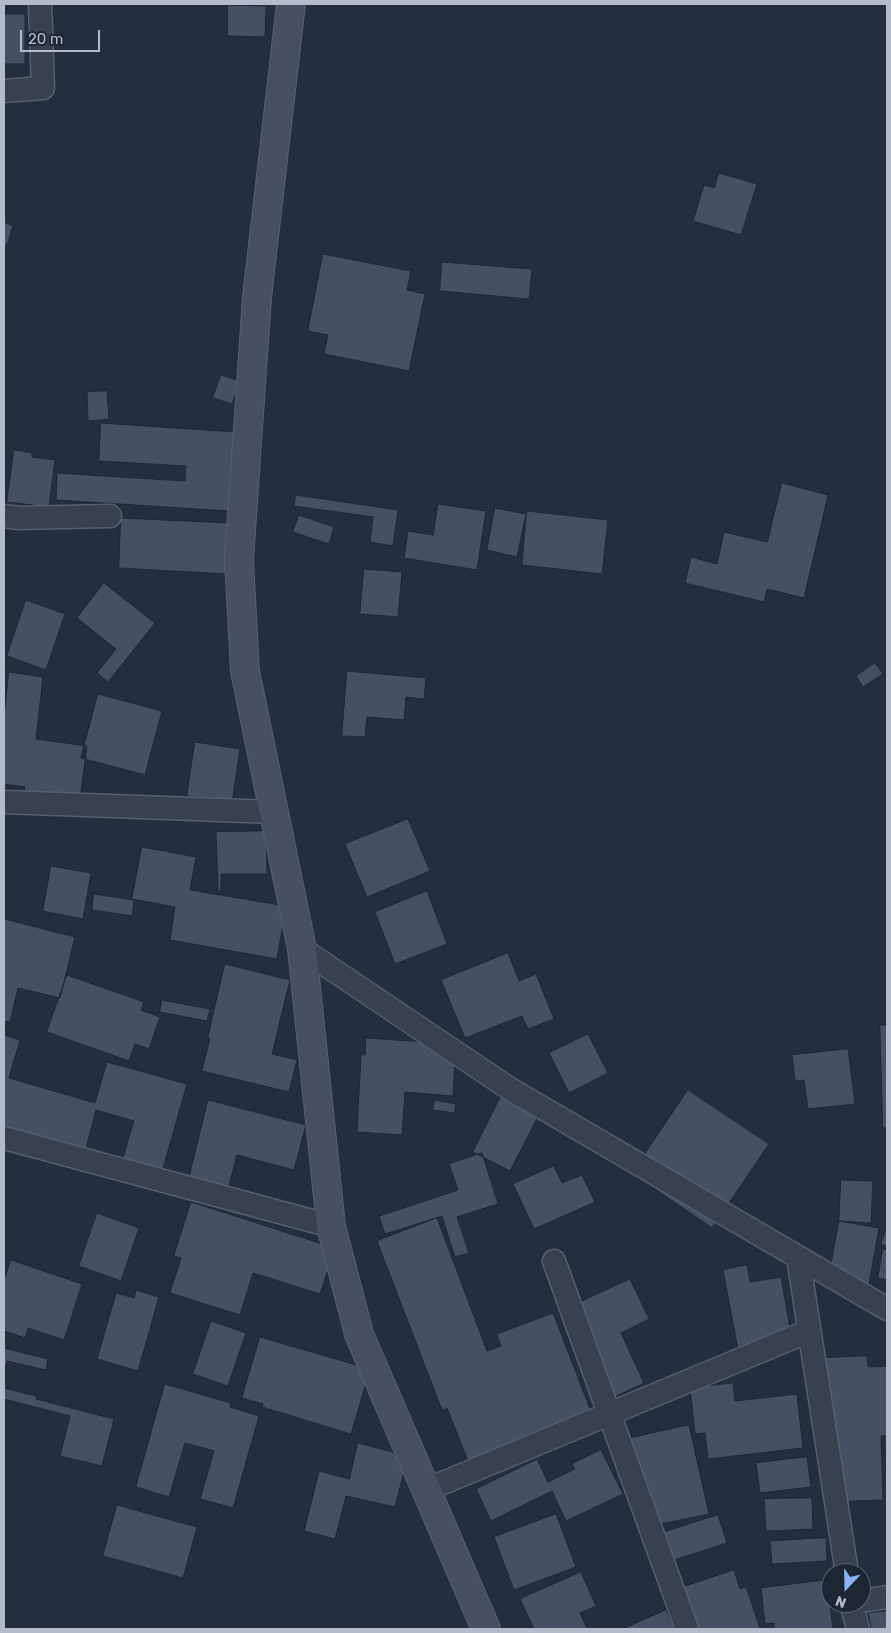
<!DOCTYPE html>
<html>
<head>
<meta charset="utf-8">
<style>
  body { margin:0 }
  #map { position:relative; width:891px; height:1633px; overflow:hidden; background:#242f3e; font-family:Rubik,sans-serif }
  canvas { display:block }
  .frame { position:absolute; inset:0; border:5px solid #b4bcc9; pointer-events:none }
  .north { position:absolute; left:821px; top:1563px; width:50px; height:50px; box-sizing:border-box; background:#1d2633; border:1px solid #59626f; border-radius:50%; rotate:201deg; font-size:14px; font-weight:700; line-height:20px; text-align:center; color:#b4bcc9 }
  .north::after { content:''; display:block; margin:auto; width:18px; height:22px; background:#8ab4f8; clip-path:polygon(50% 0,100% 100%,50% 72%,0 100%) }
  .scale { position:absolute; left:20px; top:30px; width:80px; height:22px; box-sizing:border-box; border:2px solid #b4bcc9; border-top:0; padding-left:6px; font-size:15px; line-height:18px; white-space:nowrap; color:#b4bcc9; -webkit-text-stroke:4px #1d2633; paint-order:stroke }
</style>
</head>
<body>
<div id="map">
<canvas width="891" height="1633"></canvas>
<div class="frame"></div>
<div class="north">N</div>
<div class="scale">20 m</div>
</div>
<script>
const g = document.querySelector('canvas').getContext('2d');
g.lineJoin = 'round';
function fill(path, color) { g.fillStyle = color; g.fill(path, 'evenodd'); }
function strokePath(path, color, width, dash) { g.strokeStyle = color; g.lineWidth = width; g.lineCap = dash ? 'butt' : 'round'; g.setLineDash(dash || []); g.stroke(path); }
const building = new Path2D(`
  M228,5L266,6L265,37L228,36Z
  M4,14H25V64H4Z
  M719,173L757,184L741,235L693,221L704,185L714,188Z
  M4,222L13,226L7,245H4Z
  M323,254L411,271L407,290L425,294L409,371L324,354L328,335L308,331Z
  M442,262L532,269L529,299L440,291Z
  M221,375L240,381L232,404L213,398Z
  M107,391L109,419L88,421L87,392Z
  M101,423L235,432L229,511L56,500L57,473L185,481L186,466L99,461Z
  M14,450L32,453V457L55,460L49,507L7,502Z
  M782,483L828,495L804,598L767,589L764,602L685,583L691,557L717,564L724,532L767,542Z
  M296,495L398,510L393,546L370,542L373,517L294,506Z
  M438,504L486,511L477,570L404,558L408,531L433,535Z
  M495,508L526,514L517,557L487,550Z
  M527,511L608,520L602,574L522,565Z
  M299,515L334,527L329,544L293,532Z
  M121,518L230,523L227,574L119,568Z
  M364,569L402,572L398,617L360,614Z
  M104,583L155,623L108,682L97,673L116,649L77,618Z
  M26,600L65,614L46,670L7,656Z
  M875,663L883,674L863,687L856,676Z
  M347,671L426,678L424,699L406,697L404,720L367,717L365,737L342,736Z
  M9,672L43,677L36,739L87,746L80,799L24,793L25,787L4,784V717Z
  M98,694L162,711L145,775L81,758Z
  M195,742L240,749L232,803L187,796Z
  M408,819L430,871L367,897L345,844Z
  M266,831L267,874H221V891H218L216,832Z
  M142,847L196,857L190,890L286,906L277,959L170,940L175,907L132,899Z
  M51,866L91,873L83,919L43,911Z
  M427,891L447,944L395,964L375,912Z
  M94,894L134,900L132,916L92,910Z
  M4,919L75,937L60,998L18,988L10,1022L4,1021Z
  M508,953L519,981L536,974L554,1019L528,1029L522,1016L465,1038L441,980Z
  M225,964L290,980L272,1054L297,1060L289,1092L202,1071L210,1038L208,1037Z
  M67,975L144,1002L141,1010L160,1017L149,1049L135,1044L129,1061L47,1032Z
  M162,1000L210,1009L207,1021L160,1012Z
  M880,1025H887V1128H883Z
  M588,1034L608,1073L569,1093L549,1053Z
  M4,1035L20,1040L9,1078L95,1103L107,1062L187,1084L162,1172L122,1161L134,1121L96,1110L84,1156L4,1133Z
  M366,1038L456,1044L453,1096L405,1092L402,1135L357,1132L361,1055H365Z
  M848,1049L855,1104L808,1109L804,1080L795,1081L792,1055Z
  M506,1086L544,1105L510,1171L473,1152Z
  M688,1090L769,1144L712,1228L632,1173Z
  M208,1100L306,1125L294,1170L237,1155L226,1197L187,1187Z
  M435,1100L456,1104L454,1113L433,1110Z
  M482,1153L498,1204L457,1217L469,1253L455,1257L442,1216L385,1234L379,1216L458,1190L449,1164Z
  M554,1166L562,1183L582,1175L595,1202L534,1229L513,1184Z
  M841,1180L873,1181L871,1223L839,1221Z
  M191,1202L335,1248L320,1294L253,1273L240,1315L170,1293L181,1258L174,1256Z
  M97,1213L139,1228L121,1281L79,1266Z
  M437,1218L487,1351L501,1346L497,1334L553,1313L592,1414L468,1461L447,1408L442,1410L377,1241Z
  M839,1221L879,1228L868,1290L828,1283Z
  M887,1227V1246L881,1244Z
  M883,1249L887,1250V1280L878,1278Z
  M11,1260L82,1284L64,1340L28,1328L25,1338L4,1331V1281Z
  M747,1265L750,1282L781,1277L792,1339L738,1349L723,1270Z
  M630,1279L649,1319L621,1333L644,1383L608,1400L565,1309Z
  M136,1290L159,1297L138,1371L97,1359L116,1293L134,1298Z
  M211,1321L246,1333L228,1386L193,1374Z
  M260,1337L370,1369L351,1434L262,1407L263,1404L242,1398Z
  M4,1348L48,1359L46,1370L7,1361L4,1373Z
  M867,1356L868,1367L887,1366V1436H881L883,1500L829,1502L823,1358Z
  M733,1383L735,1401L797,1394L803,1448L708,1459L705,1433L695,1434L690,1388Z
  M165,1384L231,1403L230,1407L259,1416L233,1508L200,1499L214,1451L185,1443L169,1497L136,1487Z
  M4,1388L36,1396V1399L114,1419L102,1466L60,1456L70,1416L4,1399Z
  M689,1425L709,1514L647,1527L622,1440Z
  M358,1443L408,1456L395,1507L346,1496L335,1539L304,1531L319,1471L349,1479Z
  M601,1450L623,1494L566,1521L552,1491L491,1521L476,1489L537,1459L548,1482L575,1469L572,1464Z
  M807,1457L811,1487L760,1493L756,1463Z
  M812,1498L813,1529L766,1531L764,1499Z
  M117,1505L197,1527L183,1578L103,1556Z
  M556,1514L576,1567L514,1590L494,1537Z
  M718,1515L727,1543L665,1563L655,1535Z
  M826,1538L827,1561L772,1564L770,1541Z
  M734,1570L740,1589L746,1587L760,1629H694L683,1587Z
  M581,1572L596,1606L580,1613L587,1629H534L520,1599Z
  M827,1580L833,1629H774V1623L765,1624L761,1588Z
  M666,1610L675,1629H623Z
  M887,1611V1629H871L868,1613Z`);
fill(building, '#455162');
strokePath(building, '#1f2835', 1);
const minor = new Path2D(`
  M4,91L43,88L40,4
  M4,516L19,518L110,516
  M4,802L274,812
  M302,949L510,1089L887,1309
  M4,1138L331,1226
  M798,1257L847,1573
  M554,1261L687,1629
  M426,1490L809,1331
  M861,1601L887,1597
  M851,1603L858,1629`);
const secondary = new Path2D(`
  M291,4L257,297L239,560L245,671L302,949L331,1226L359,1334L486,1629`);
strokePath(minor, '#565f6c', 25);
strokePath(secondary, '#565f6c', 30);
strokePath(minor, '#38414e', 22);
strokePath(secondary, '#465061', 28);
</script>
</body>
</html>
